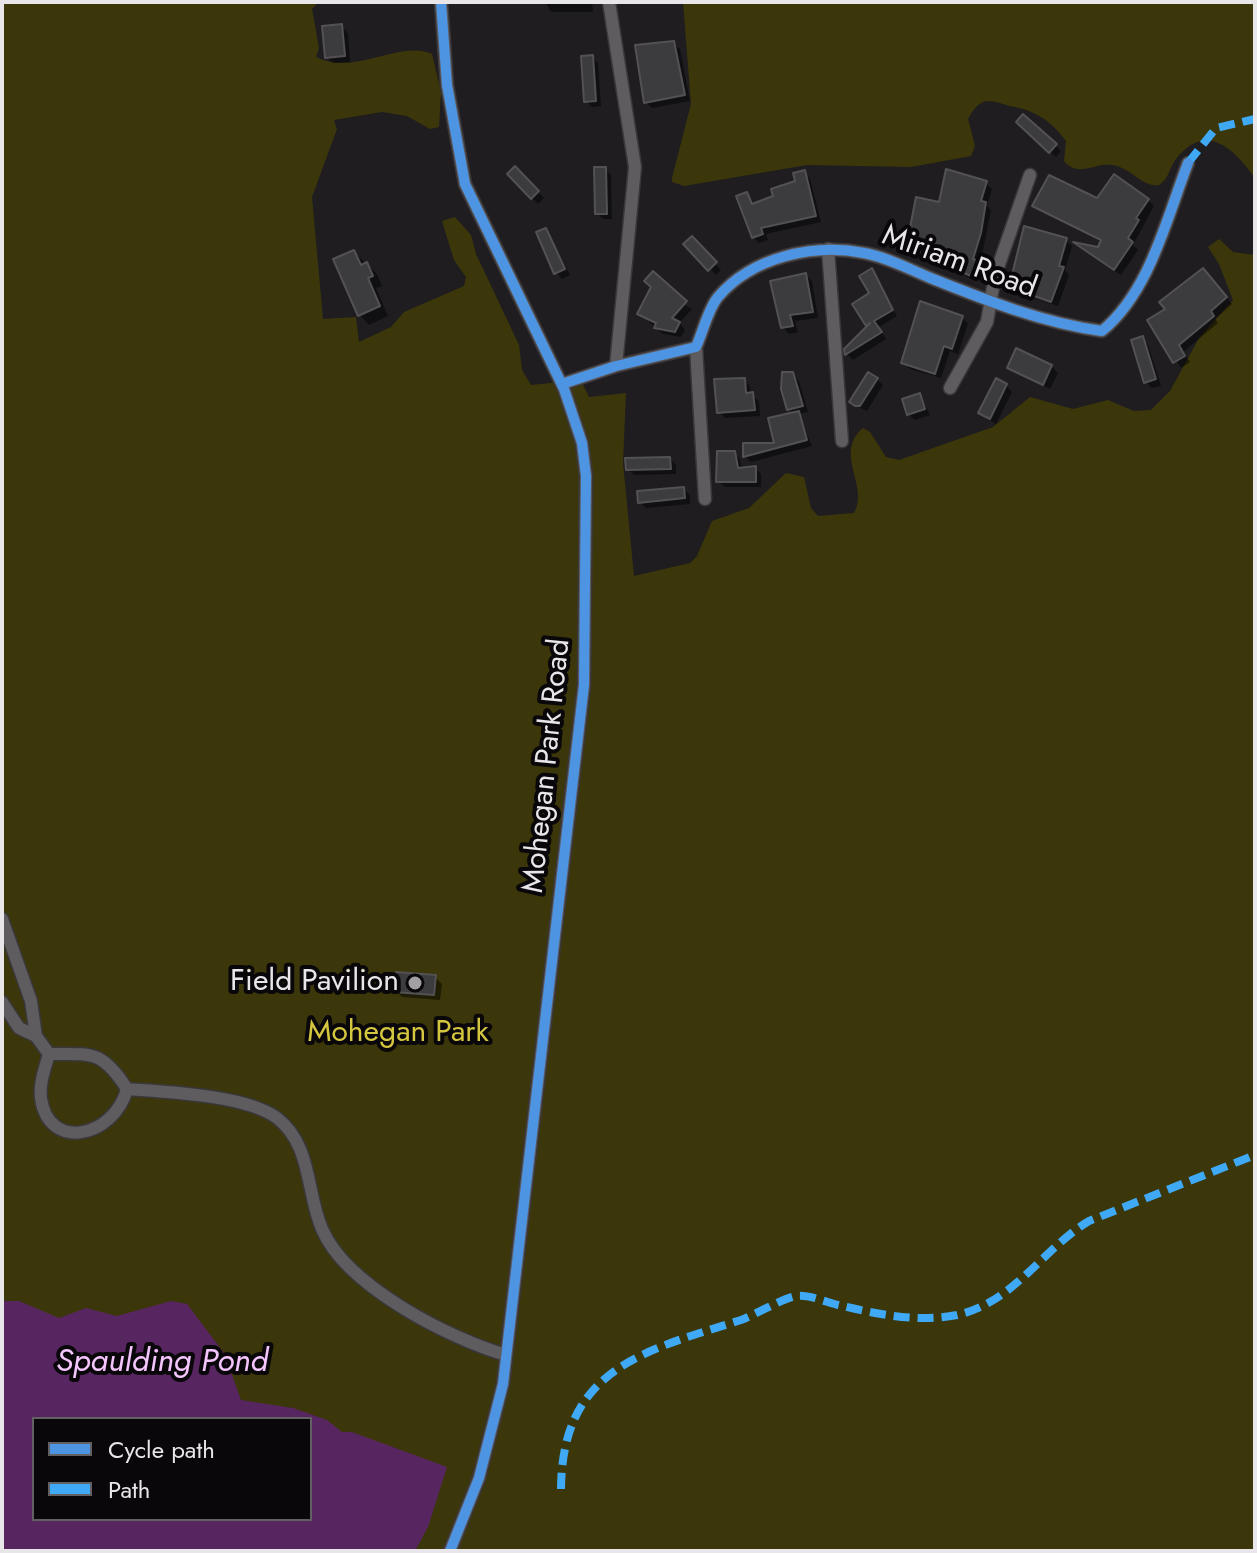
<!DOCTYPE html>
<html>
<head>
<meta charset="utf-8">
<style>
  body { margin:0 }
  #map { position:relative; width:1257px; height:1553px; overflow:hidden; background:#1f1d20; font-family:Jost,sans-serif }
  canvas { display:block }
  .frame { position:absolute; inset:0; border:4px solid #e9e6e9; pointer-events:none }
  .legend { position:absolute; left:32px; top:1417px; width:280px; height:104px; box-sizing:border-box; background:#090709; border:2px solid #636063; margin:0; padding:10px 14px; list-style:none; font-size:24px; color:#e9e6e9 }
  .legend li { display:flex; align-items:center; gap:16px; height:40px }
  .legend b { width:40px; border:2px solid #636063 }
</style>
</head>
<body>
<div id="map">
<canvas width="1257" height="1553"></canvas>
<div class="frame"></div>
<ul class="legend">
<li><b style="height:10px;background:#4d94e3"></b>Cycle path</li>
<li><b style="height:10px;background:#3fa9f5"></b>Path</li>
</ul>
</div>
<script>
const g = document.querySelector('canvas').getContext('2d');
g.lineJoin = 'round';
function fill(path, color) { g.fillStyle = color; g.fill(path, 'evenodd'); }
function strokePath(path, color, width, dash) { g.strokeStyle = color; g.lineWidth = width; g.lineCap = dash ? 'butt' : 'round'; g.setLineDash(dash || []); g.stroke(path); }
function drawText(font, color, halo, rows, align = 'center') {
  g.font = font + ' Jost,sans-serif'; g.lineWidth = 8; g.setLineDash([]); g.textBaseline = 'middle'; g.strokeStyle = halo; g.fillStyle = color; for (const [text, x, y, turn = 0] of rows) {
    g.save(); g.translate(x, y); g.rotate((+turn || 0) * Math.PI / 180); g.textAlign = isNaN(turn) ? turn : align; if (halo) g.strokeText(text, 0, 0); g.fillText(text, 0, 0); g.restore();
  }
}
fill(new Path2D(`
  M2,2H318L312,9L319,48L316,57C355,77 399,39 432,54L441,92L439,127L430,129L407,116L382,112L334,120L337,129L312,197L323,319L356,317L359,342L391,327L404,312L464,286L466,277L454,260L442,221L455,217L471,235L476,254L519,345L522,370L531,385L581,380L589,397L626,393L623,463L634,576L690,563L697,556L712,521L749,508L786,473L804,477L811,508L818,516L854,513C870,487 833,453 863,428L870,432L886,457L899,460L993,427L1030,397L1073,409L1108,400L1134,411L1151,410L1170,391L1199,338L1233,300L1219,264L1208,247L1219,239L1233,252L1255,255V1551H2ZM34,1419H310V1519H34Z
  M683,2H1255V178C1234,149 1206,121 1176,159C1169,168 1169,179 1159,185C1141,187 1133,169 1113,165C1096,161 1079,179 1064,161L1066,141C1052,122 1038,112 1015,107C993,103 983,91 968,119L975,146L971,156L911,167L807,165L684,186L672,182V178L691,104Z`), '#3c370a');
fill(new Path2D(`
  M2,1301H19L59,1318L86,1308L117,1316L171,1301L187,1304L224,1353L241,1400L293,1408L327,1420L342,1432H352L447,1467L428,1527L415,1551H2ZM34,1419H310V1519H34Z`), '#572661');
fill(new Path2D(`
  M545,2H592L593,12H551Z
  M341,26L348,33L350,62L333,63L326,57Z
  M673,43L680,49L690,101L652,108L646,102Z
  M592,57L598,63L601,106L592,107L586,101Z
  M1024,117L1061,151L1056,157L1018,122Z
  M515,169L544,198L538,204L510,174Z
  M605,169L611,175L612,219H603L597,213Z
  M804,172L810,179L821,222L766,234L768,240L759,243L753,237L747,194L755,205L776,197Z
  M986,183L992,189L987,206L991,210L977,281L965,276L960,268L914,254L908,247L941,205Z
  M1148,200L1154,206L1133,245L1138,250L1121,275L1079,246L1099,250L1102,242L1035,205Z
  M546,230L570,275L562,279L556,272Z
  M692,239L721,270L716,275L686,244Z
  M1066,240L1072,246L1065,271L1069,275L1058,306L1018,293L1011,286Z
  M354,252L377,274L382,286L376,288L388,316L369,325L360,315Z
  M871,271L897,316L879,327L886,339L853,360L847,354L869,327Z
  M806,275L812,281L818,318L795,321L798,332L789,334L782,327Z
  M1209,277L1232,304L1215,319L1218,323L1183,352L1190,362L1181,368L1150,321Z
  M653,287L692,309L679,323L685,330L681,337L663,334L640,314Z
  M962,317L968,324L958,354L950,351L941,378L910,369L903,362Z
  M1142,339L1148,345L1161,386L1152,388L1146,382Z
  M1051,366L1058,373L1050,389L1009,367Z
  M792,374L799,381L808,412L799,414L812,446L751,462L745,456L776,445L794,414L789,409Z
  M877,379L883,385L867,411L858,407L852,401Z
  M744,380L750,386L751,395L759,401L760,416L725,418L719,412Z
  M1006,385L1012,392L996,424L980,413Z
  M920,396L930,415L915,420L908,414Z
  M734,453L740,459L742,470L755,468L761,474V487H725L718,481Z
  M670,459L676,465V474L634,475L628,469Z
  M683,489L690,495V504L646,508L640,502Z
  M435,977L442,984L440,1000L402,997L396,991Z`), '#0007');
const building = new Path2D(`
  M342,24L345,56L325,58L322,26Z
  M674,41L685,95L644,103L635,45Z
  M593,55L596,101L584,102L581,56Z
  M1023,114L1057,144L1049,153L1016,122Z
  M515,166L539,191L531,199L507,174Z
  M594,167H606L607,214H595Z
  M946,169L987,181L981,201L986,202L981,233L973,259L976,260L971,276L957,270L959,265L906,248L916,197L939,202Z
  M805,170L816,216L761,228L763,234L752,238L736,196L747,192L752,204L773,196L771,189L795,181L793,173Z
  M1114,174L1149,199L1136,218L1139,220L1128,238L1133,242L1114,270L1073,242L1098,247L1101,240L1032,206L1049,175L1097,198Z
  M1024,226L1067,238L1059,266L1064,267L1051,302L1009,287Z
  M546,228L565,269L554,274L536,232Z
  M692,236L717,262L708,271L683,244Z
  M354,250L361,265L367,262L373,276L368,278L380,306L358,316L333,259Z
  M872,268L893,310L874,321L882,332L845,355L844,349L870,323L866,326L852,304L869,293L859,276Z
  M1203,268L1227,297L1211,311L1214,316L1179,345L1185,356L1173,363L1147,320L1165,309L1159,302Z
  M653,271L687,301L672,318L680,322L675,332L654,328L656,323L637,314L651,287L644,281Z
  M806,273L813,312L790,315L793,326L781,328L770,281Z
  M920,301L963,316L952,349L944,346L935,374L901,363Z
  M1143,336L1156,379L1144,383L1131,340Z
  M1016,348L1052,365L1043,385L1007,368Z
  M782,372H793L803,406L787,410L781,389Z
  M868,372L878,378L860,406H855L849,402Z
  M745,378L746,393L753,392L755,410L717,413L714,379Z
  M996,378L1007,384L990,419L978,413Z
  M920,393L925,409L907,415L902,399Z
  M799,411L807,440L743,457V443H774L768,418Z
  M717,451H735L738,468L756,466V482H716Z
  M670,457L671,469L626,470L625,458Z
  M684,487L685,498L638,503L637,491Z
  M396,972L436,975L434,995L394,992Z`);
fill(building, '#3c3b3d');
strokePath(building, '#535153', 2);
const street = new Path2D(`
  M441,2L447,85L465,184L564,389L582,443L586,476L584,685L503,1384L479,1478L450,1551
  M609,2L635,167L616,366
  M828,249L842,441
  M696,347L705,499
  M562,384L616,366L696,347C703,332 708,309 718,297C752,257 814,243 864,253C887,257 911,270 933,279C988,301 1043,323 1102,331C1150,291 1166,220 1188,163
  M950,388L987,322L995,276L1030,175
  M2,919L31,1001L36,1036
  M2,1002L19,1028L36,1036L49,1054C45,1068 39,1084 41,1098C48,1152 114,1138 127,1089
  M49,1054C92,1054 102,1050 127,1089
  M127,1089C166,1092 246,1095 277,1118C312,1145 306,1192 322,1229C346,1286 450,1339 506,1355`);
strokePath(street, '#3a373a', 15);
strokePath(street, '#5e5c5e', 12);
strokePath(new Path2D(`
  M1188,163L1216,128L1255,119
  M561,1489C562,1368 644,1351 741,1320C754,1315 786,1297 796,1296C808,1294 826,1302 838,1305C877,1314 917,1323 957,1315C1015,1302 1042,1249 1089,1221L1255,1155`), '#3fa9f5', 8, [16, 8]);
strokePath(new Path2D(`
  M441,2L447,85L465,184L564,389L582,443L586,476L584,685L503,1384L479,1478L450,1551
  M562,384L616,366L696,347C703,332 708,309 718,297C752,257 814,243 864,253C887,257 911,270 933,279C988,301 1043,323 1102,331C1150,291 1166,220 1188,163`), '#4d94e3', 10);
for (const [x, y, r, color] of [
  [415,983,8,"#a2a0a3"]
]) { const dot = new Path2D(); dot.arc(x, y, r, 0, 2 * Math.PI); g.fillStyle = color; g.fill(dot); strokePath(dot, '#090709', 3); }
drawText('30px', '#e9e6e9', '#090709', [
  ["Miriam Road",959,263,20],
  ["Mohegan Park Road",548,766,-84]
]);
drawText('30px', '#e9e6e9', '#090709', [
  ["Field Pavilion",399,983]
], 'right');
drawText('30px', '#d5c640', '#090709', [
  ["Mohegan Park",398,1034]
]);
drawText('italic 32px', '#f4c5fd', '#090709', [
  ["Spaulding Pond",162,1363]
]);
</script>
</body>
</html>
